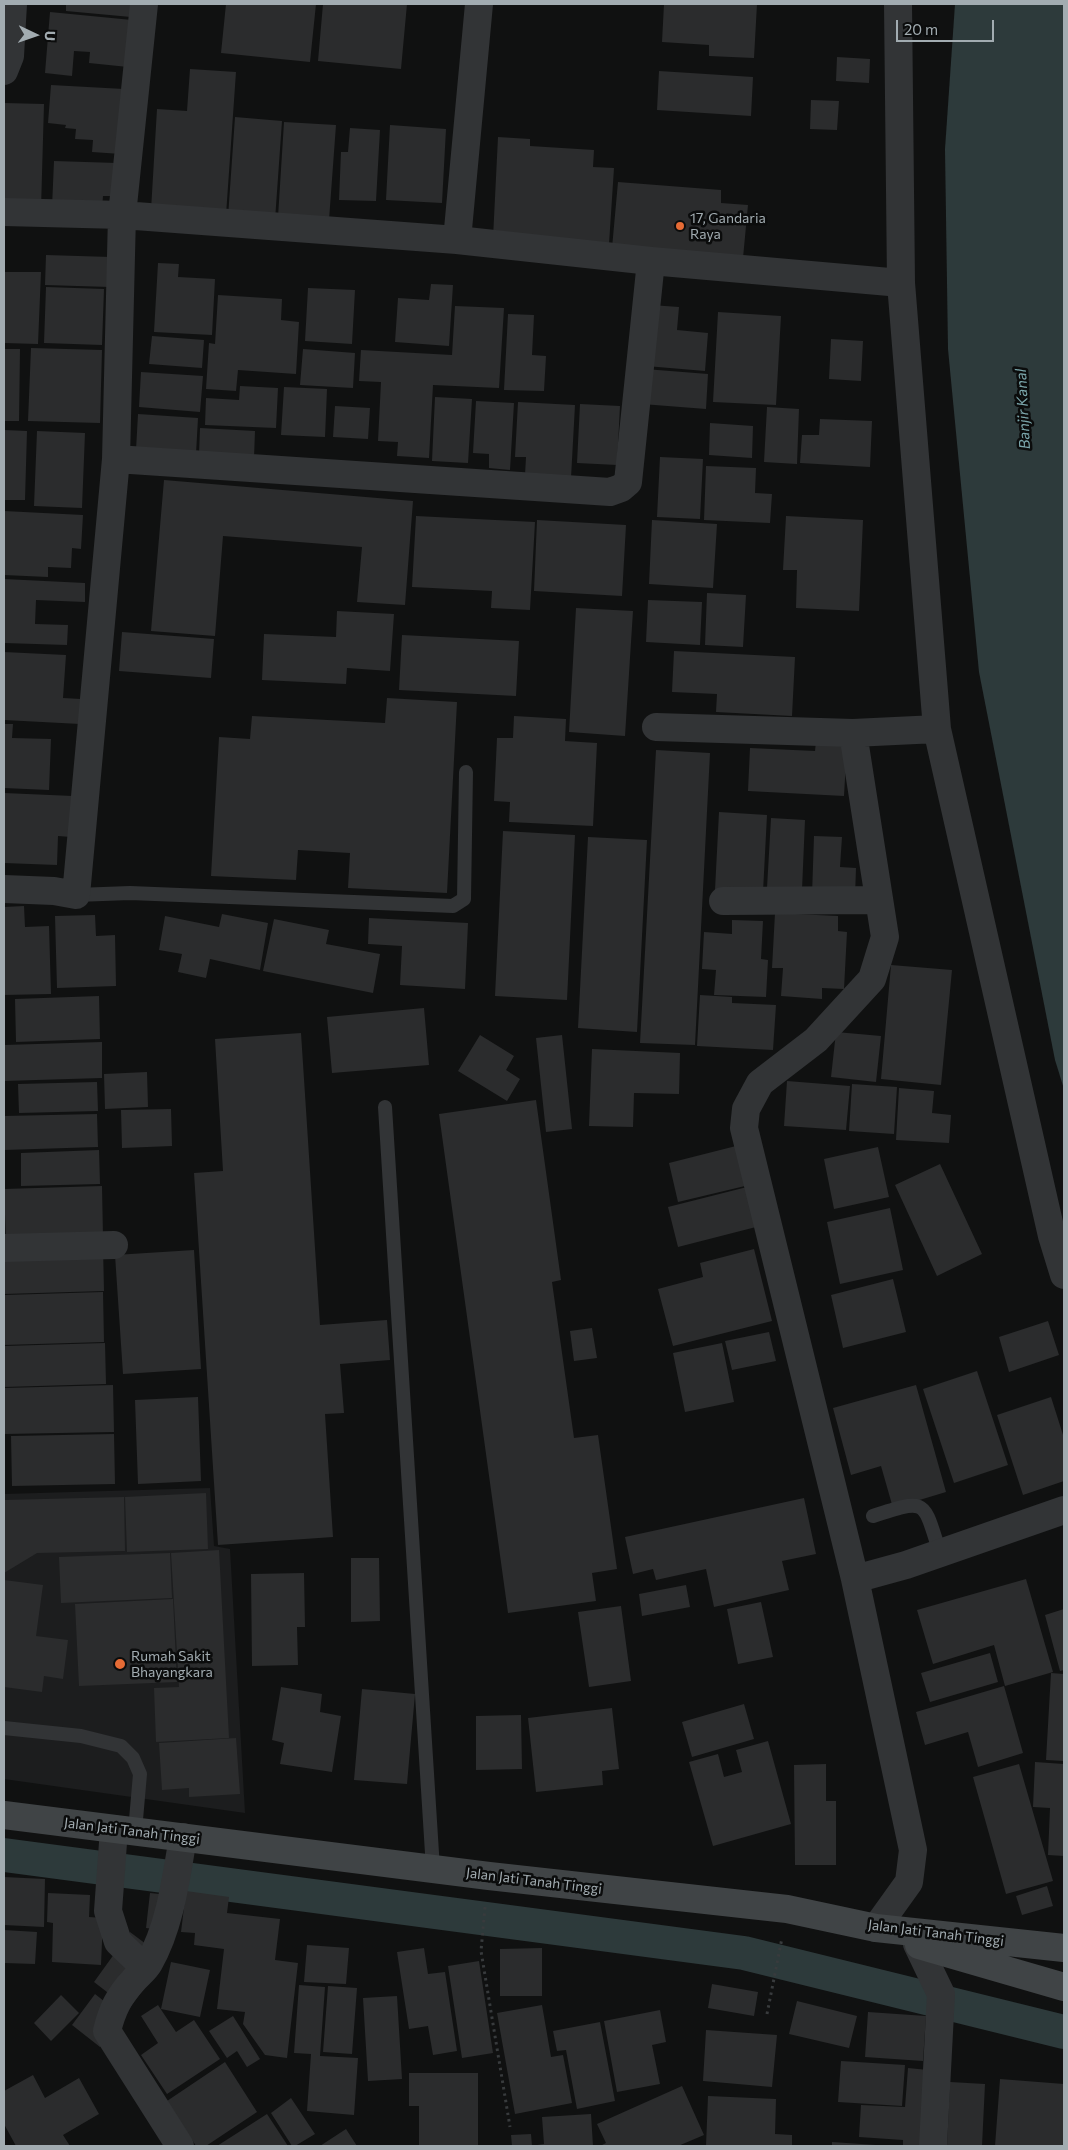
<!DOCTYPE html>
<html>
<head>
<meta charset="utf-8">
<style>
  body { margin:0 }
  #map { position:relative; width:1068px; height:2150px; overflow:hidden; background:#101111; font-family:Commissioner,sans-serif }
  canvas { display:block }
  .frame { position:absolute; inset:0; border:5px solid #a2acb1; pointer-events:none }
  .north { position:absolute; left:10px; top:10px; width:50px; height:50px; -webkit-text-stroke:4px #0b0c0c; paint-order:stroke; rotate:93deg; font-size:14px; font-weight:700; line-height:20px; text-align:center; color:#a2acb1 }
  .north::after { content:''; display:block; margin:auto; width:18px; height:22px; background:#a2acb1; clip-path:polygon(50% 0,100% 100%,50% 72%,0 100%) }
  .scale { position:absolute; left:896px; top:20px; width:98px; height:22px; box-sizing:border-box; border:2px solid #a2acb1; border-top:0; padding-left:6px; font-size:15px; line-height:18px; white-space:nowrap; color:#a2acb1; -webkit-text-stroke:4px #0b0c0c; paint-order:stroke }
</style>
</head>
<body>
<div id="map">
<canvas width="1068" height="2150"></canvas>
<div class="frame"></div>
<div class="north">U</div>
<div class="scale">20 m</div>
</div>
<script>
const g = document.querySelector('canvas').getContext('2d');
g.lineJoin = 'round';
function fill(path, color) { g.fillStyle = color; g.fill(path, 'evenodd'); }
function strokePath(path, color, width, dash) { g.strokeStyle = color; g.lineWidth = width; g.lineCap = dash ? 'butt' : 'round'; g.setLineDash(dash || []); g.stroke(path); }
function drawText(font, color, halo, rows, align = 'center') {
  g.font = font + ' Commissioner,sans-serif'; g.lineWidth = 5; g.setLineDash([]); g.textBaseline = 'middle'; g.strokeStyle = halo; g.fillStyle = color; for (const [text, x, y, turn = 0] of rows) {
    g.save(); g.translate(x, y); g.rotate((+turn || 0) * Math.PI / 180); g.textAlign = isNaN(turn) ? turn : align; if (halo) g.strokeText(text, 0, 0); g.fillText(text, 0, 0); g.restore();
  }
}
fill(new Path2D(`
  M210,1488L214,1546L230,1549L245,1813L4,1779V1494Z`), '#1c1d1e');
fill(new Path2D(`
  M955,4H1064V1089L1055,1060L979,672L948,349L945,149Z`), '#2d3a3b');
strokePath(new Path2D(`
  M4,1855L744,1953L1064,2032`), '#2d3a3b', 34);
fill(new Path2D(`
  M66,4H133L131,17L66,11Z
  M226,4H316L310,62L221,53Z
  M323,4H407L401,69L318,61Z
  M664,4H757L754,58L709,56V45L662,42Z
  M50,12L132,20L128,67L89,63L90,52L74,51L72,76L45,73Z
  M837,57L870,59L869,83L836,81Z
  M190,69L236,72L226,215L151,210L157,109L187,111Z
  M659,71L753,77L751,116L657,110Z
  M51,85L124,89L121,154L92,152L93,140L75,139L76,129L65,128L66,125L48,123Z
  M811,100L839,101L837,130L810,129Z
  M4,103L44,104L41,209L4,208Z
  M235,117L282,121L275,220L228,217Z
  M284,122L336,125L329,220L278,217Z
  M390,125L446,129L442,203L386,200Z
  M350,128L380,130L376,201L339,200L341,152H348Z
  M498,137L530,139V146L594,150L593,167L614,168L609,244L493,238Z
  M54,161L117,163L116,196H103L102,209L52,207Z
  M618,182L721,190V203L748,205L743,258L612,248Z
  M46,255L111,257L110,287L45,285Z
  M158,263L179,264L178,277L215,279L212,335L154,332Z
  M4,272H41L38,344L4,343Z
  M431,284L453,285L449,346L395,342L398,298L429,300Z
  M46,287L104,289L102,345L44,343Z
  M308,288L355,290L352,344L305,341Z
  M218,295L282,299L281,320L299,322L296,374L238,370L236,391L206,389L209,343L215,344Z
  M651,305L679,307L677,330L708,333L705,371L646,366Z
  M455,306L504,308L499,388L433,385L429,458L397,456L398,442L378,441L381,382L359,381L361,350L452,355Z
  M718,312L781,316L776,405L713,402Z
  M508,314L534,315L532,355L546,356L544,391L504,390Z
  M152,336L204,340L202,368L149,364Z
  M831,339L863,341L861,381L829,379Z
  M31,348L102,350L100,423L28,421Z
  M4,349H20L19,421H4Z
  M303,349L355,353L353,388L300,385Z
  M645,369L708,374L706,409L642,404Z
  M141,372L203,376L200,412L139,407Z
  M240,386L278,388L276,428L205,425L206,398L239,400Z
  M284,387L327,389L325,437L281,435Z
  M435,397L472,399L468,463L432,461Z
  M476,401L514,403L510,470L489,468V454L473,453Z
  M518,402L575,405L571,478L525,475L526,457H515Z
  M580,404L620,406L617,465L577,463Z
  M335,406L370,408L368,439L333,437Z
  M767,407L799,409L797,464L764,462Z
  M138,414L198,418L196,454L136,450Z
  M820,419L872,421L870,467L800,463L802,435H819Z
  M710,423L753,426L752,458L709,455Z
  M200,428L255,431L254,458L199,455Z
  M4,430L27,431L25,500H4Z
  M37,431L85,433L82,508L34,506Z
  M660,457L703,459L700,519L657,517Z
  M706,466L756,468L755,493L772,494L770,523L704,520Z
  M164,480L413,501L405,605L357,602L362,547L223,536L215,636L151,631Z
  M4,511L83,515L81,549L72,548L71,568L48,567V577L4,575Z
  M416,516L535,522L530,610L491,608L492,591L412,587Z
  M786,516L863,520L859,611L796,608L797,570H783Z
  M537,520L626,525L622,596L534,591Z
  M652,520L717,524L713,588L649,584Z
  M4,579L85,583V602L36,600L35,624L68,625L67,645L4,643Z
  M707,593L746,595L743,647L705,645Z
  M648,600L702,602L700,645L646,642Z
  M576,608L633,611L625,736L569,732Z
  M337,611L394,614L390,671L347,668L346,684L262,680L264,634L336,637Z
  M122,632L214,639L211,678L119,671Z
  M402,635L519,641L516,696L399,690Z
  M674,651L795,657L792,716L716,712L717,694L672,692Z
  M4,652L66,655L63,698L81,699L80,724L4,720Z
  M387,698L457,702L447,893L348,888L350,853L298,850L296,880L211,876L219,737L250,739L252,716L385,723Z
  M514,716L566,719L565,741L597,743L593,826L509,822L510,802L494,801L497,738H513Z
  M4,724H13L12,738L51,739L49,790L4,788Z
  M816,741L847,743L844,796L748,791L750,748L815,751Z
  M656,750L710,753L695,1045L640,1043Z
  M4,793L73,796L71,837L58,836L57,865L4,863Z
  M719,812L767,815L763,892L715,890Z
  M771,818L805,820L802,890L767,888Z
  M503,831L575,835L567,1000L495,996Z
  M814,836L842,837L840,867L856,868L855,897L812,895Z
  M588,837L647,840L637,1032L578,1028Z
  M24,906L25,927L49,926L51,994L4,995V907Z
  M775,913L838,916V931L847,932L844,989L822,988V999L781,996L783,968H772Z
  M222,914L268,923L260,970L210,959L206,978L178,972L182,954L159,950L165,916L219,927Z
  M95,915L96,936L115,935L116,986L57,988L55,916Z
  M369,918L468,923L465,989L400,985L402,946L368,944Z
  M274,919L329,930L326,944L380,954L373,993L263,971Z
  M732,920L763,921L761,959L768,960L766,997L714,995L716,970L702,969L704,932L732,934Z
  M891,965L952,970L941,1085L881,1079Z
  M700,995L732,997V1003L776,1005L773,1050L697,1046Z
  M99,996L100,1039L16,1042L15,999Z
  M424,1008L429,1065L332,1073L327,1017Z
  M836,1032L881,1036L876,1082L831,1077Z
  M301,1033L320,1325L387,1320L390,1360L340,1364L344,1413L325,1414L333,1537L218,1545L194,1173L223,1171L215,1039Z
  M480,1035L514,1056L506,1070L520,1079L507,1101L458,1071Z
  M562,1035L572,1129L546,1132L536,1038Z
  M102,1042V1078L4,1081V1045Z
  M592,1049L680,1053L679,1094L634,1093L633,1127L589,1126Z
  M147,1072L148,1107L105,1109L104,1074Z
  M787,1081L850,1086L846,1130L784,1126Z
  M97,1082L98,1111L19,1113L18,1084Z
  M852,1084L897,1087L894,1134L849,1131Z
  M899,1088L934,1091L932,1113L951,1115L949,1143L896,1140Z
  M536,1100L561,1280L552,1282L574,1438L598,1435L617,1569L592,1573L596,1601L508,1613L439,1114Z
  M171,1109L172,1146L122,1148L121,1110Z
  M97,1114L98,1147L4,1150V1116Z
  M736,1146L745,1186L678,1202L669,1163Z
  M878,1147L889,1197L834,1209L824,1159Z
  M99,1150L100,1184L21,1186V1153Z
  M940,1164L982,1254L937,1276L895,1185Z
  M102,1186L103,1237L6,1240L4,1189Z
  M747,1187L756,1227L678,1247L668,1207Z
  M890,1208L903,1270L840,1284L827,1222Z
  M103,1247L104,1291L4,1294V1250Z
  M754,1249L772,1321L673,1346L658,1289L703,1277L700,1263Z
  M194,1250L201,1369L123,1374L115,1255Z
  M893,1279L906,1332L843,1348L831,1295Z
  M103,1292L104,1342L4,1345V1295Z
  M1048,1321L1059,1355L1009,1372L999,1337Z
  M592,1328L597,1358L574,1361L570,1331Z
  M769,1332L776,1361L732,1370L725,1341Z
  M105,1343L106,1384L4,1387V1346Z
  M722,1343L734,1402L685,1412L673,1353Z
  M977,1371L1008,1465L954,1483L923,1389Z
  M113,1385L114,1432L4,1434V1388Z
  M916,1385L946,1492L893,1508L881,1466L851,1475L833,1408Z
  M198,1397L201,1481L138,1484L135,1400Z
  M1051,1397L1064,1438V1481L1023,1495L997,1415Z
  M114,1434L115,1484L12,1486L11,1436Z
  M206,1493L208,1549L127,1552L125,1497Z
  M124,1497L125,1551L37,1553L4,1573V1500Z
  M804,1498L816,1554L782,1561L789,1590L714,1607L706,1569L656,1580L653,1569L633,1574L625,1537Z
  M219,1550L229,1738L156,1742L154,1688L179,1687L171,1553Z
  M170,1553L172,1598L61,1603L59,1557Z
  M351,1558H379L380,1621L351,1622Z
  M304,1573L305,1627H297L298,1665L252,1666L251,1574Z
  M1026,1579L1053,1672L1005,1686L994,1645L933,1664L917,1610Z
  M4,1580L43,1585L36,1636L68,1640L63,1679L44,1676L42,1692L4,1687Z
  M686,1585L690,1607L642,1616L639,1594Z
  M173,1599L177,1682L79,1686L75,1604Z
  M761,1602L773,1657L738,1664L727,1609Z
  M621,1606L631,1681L589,1687L578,1612Z
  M1064,1609V1670L1060,1671L1045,1615Z
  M990,1653L998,1682L930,1702L921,1673Z
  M1051,1673L1064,1674V1761L1046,1760Z
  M1004,1686L1023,1753L978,1767L968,1732L925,1745L916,1712Z
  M281,1687L322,1694L320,1712L341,1716L332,1772L280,1764L284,1743L272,1740Z
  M362,1689L415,1694L407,1784L354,1780Z
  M744,1704L754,1739L692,1757L682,1722Z
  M612,1708L619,1769L602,1771L603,1785L536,1792L528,1718Z
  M521,1715L522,1769L476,1770V1716Z
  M236,1738L240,1794L189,1797V1788L162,1790L159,1743Z
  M768,1741L791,1824L713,1846L689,1762L718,1754L724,1777L742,1772L736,1750Z
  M1035,1762L1064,1764V1856L1048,1855L1050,1808L1033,1807Z
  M826,1764V1801H836V1865H795L794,1765Z
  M1019,1764L1053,1881L1006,1894L973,1777Z
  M4,1877L45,1879L44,1927L4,1925Z
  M1047,1886L1053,1906L1022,1915L1016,1896Z
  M186,1891L229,1897L227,1913L280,1919L275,1960L298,1963L287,2058L265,2055L243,2024L245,2012L217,2009L224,1949L194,1945L195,1933L181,1932Z
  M48,1893L90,1895L89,1917L103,1918L101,1965L52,1962L53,1923L47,1922Z
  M150,1893L179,1896L174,1932L146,1928Z
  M4,1930L37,1932L35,1964L4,1963Z
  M130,1932L166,1959L129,2009L94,1982Z
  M307,1945L349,1948L346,1984L304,1982Z
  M424,1948L428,1974L445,1972L457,2051L433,2055L428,2026L409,2029L397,1952Z
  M542,1948V1996H500V1949Z
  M479,1961L493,2053L462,2058L448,1966Z
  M171,1962L210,1970L200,2017L161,2009Z
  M712,1984L758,1992L754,2016L708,2008Z
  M299,1985L325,1987L320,2056L358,2058L354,2115L307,2111L311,2054L294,2053Z
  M328,1986L357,1988L352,2054L323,2052Z
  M95,1994L123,2016L100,2047L72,2025Z
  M61,1995L79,2013L51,2041L34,2023Z
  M397,1996L402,2079L368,2081L363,1998Z
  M797,2001L857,2016L849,2048L789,2034Z
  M158,2005L176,2032L194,2020L220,2059L167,2094L141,2055L158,2043L141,2016Z
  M542,2005L551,2057L563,2055L572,2103L515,2114L497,2013Z
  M660,2010L666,2042L652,2045L660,2084L617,2092L604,2021Z
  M868,2012L926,2016L923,2061L865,2057Z
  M233,2016L260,2059L247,2067L237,2051L227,2058L209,2031Z
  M600,2022L615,2101L577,2109L566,2050L557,2051L553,2031Z
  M706,2030L777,2035L772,2087L703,2081Z
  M841,2061L905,2065L902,2106L838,2102Z
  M225,2062L257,2112L206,2146H196L167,2101Z
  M908,2068L928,2070L924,2146H903V2140L859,2137L861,2105L905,2107Z
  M409,2073H478V2146H419V2106H409Z
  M33,2075L45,2098L79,2078L99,2114L63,2135L70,2146H16L4,2124V2091Z
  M1000,2079L1064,2084V2146H995Z
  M950,2082L985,2084L982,2146H947Z
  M682,2086L704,2135L678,2146H600L606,2143L597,2124Z
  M708,2096L776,2099L775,2134L792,2135V2146H706Z
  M291,2098L315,2134L295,2146H292L271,2113Z
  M267,2114L288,2146H217Z
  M591,2114L593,2146H537V2145L544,2144L542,2117Z
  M346,2129L357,2146H320Z
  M531,2134L532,2146H512L511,2135Z
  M832,2142L876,2145L875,2146H832Z`), '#2b2c2d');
strokePath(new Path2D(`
  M485,1907L481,1951L510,2127
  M767,2014L782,1938`), '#383b3d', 3, [2.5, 4]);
strokePath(new Path2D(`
  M76,895L130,893L453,906L464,899L466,772
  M385,1107L433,1869
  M873,1516C928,1498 923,1500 940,1553
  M4,1728L81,1736L121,1746L133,1758L140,1774L135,1831`), '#323436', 14);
strokePath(new Path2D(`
  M898,4L901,283L937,729L1052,1236L1064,1275
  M4,71L10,56L13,4
  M4,212L122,215L457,240L651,261L901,283
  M457,240L479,4
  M116,459L610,492L621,488L628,482L651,261
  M656,727L853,733L937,729
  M853,733L885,937L872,979L816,1040L760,1083L746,1109L744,1128L855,1579L913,1850L909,1882L876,1928
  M4,889L54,891L76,895L116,459L122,215L144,4
  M723,901L878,900
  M4,1248L114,1245
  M855,1579L906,1565L1064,1510
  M114,1829L108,1911L118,1942L145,1968
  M917,1944L941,1994L933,2146
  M180,2146L107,2031C112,2010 119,1996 133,1981C138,1975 145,1970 149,1963C170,1927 176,1878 183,1837`), '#323436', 28);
strokePath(new Path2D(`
  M4,1815L489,1876L787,1909L876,1928L1064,1948
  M919,1945L1064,1987`), '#404446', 28);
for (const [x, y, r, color] of [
  [680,226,5,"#e56b35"],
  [120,1664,6,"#e56b35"]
]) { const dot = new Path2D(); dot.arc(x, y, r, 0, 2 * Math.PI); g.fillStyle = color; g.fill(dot); strokePath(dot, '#0b0c0c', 2); }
drawText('14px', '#a2acb1', '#0b0c0c', [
  ["17, Gandaria",690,218],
  ["Raya",690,234],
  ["Rumah Sakit",131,1656],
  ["Bhayangkara",131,1672]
], 'left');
drawText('14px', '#a2acb1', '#0b0c0c', [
  ["Jalan Jati Tanah Tinggi",132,1831,7],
  ["Jalan Jati Tanah Tinggi",534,1881,7],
  ["Jalan Jati Tanah Tinggi",936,1933,7]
]);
drawText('italic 15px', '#7ba6ab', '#0b0c0c', [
  ["Banjir Kanal",1023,409,-93]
]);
</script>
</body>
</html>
